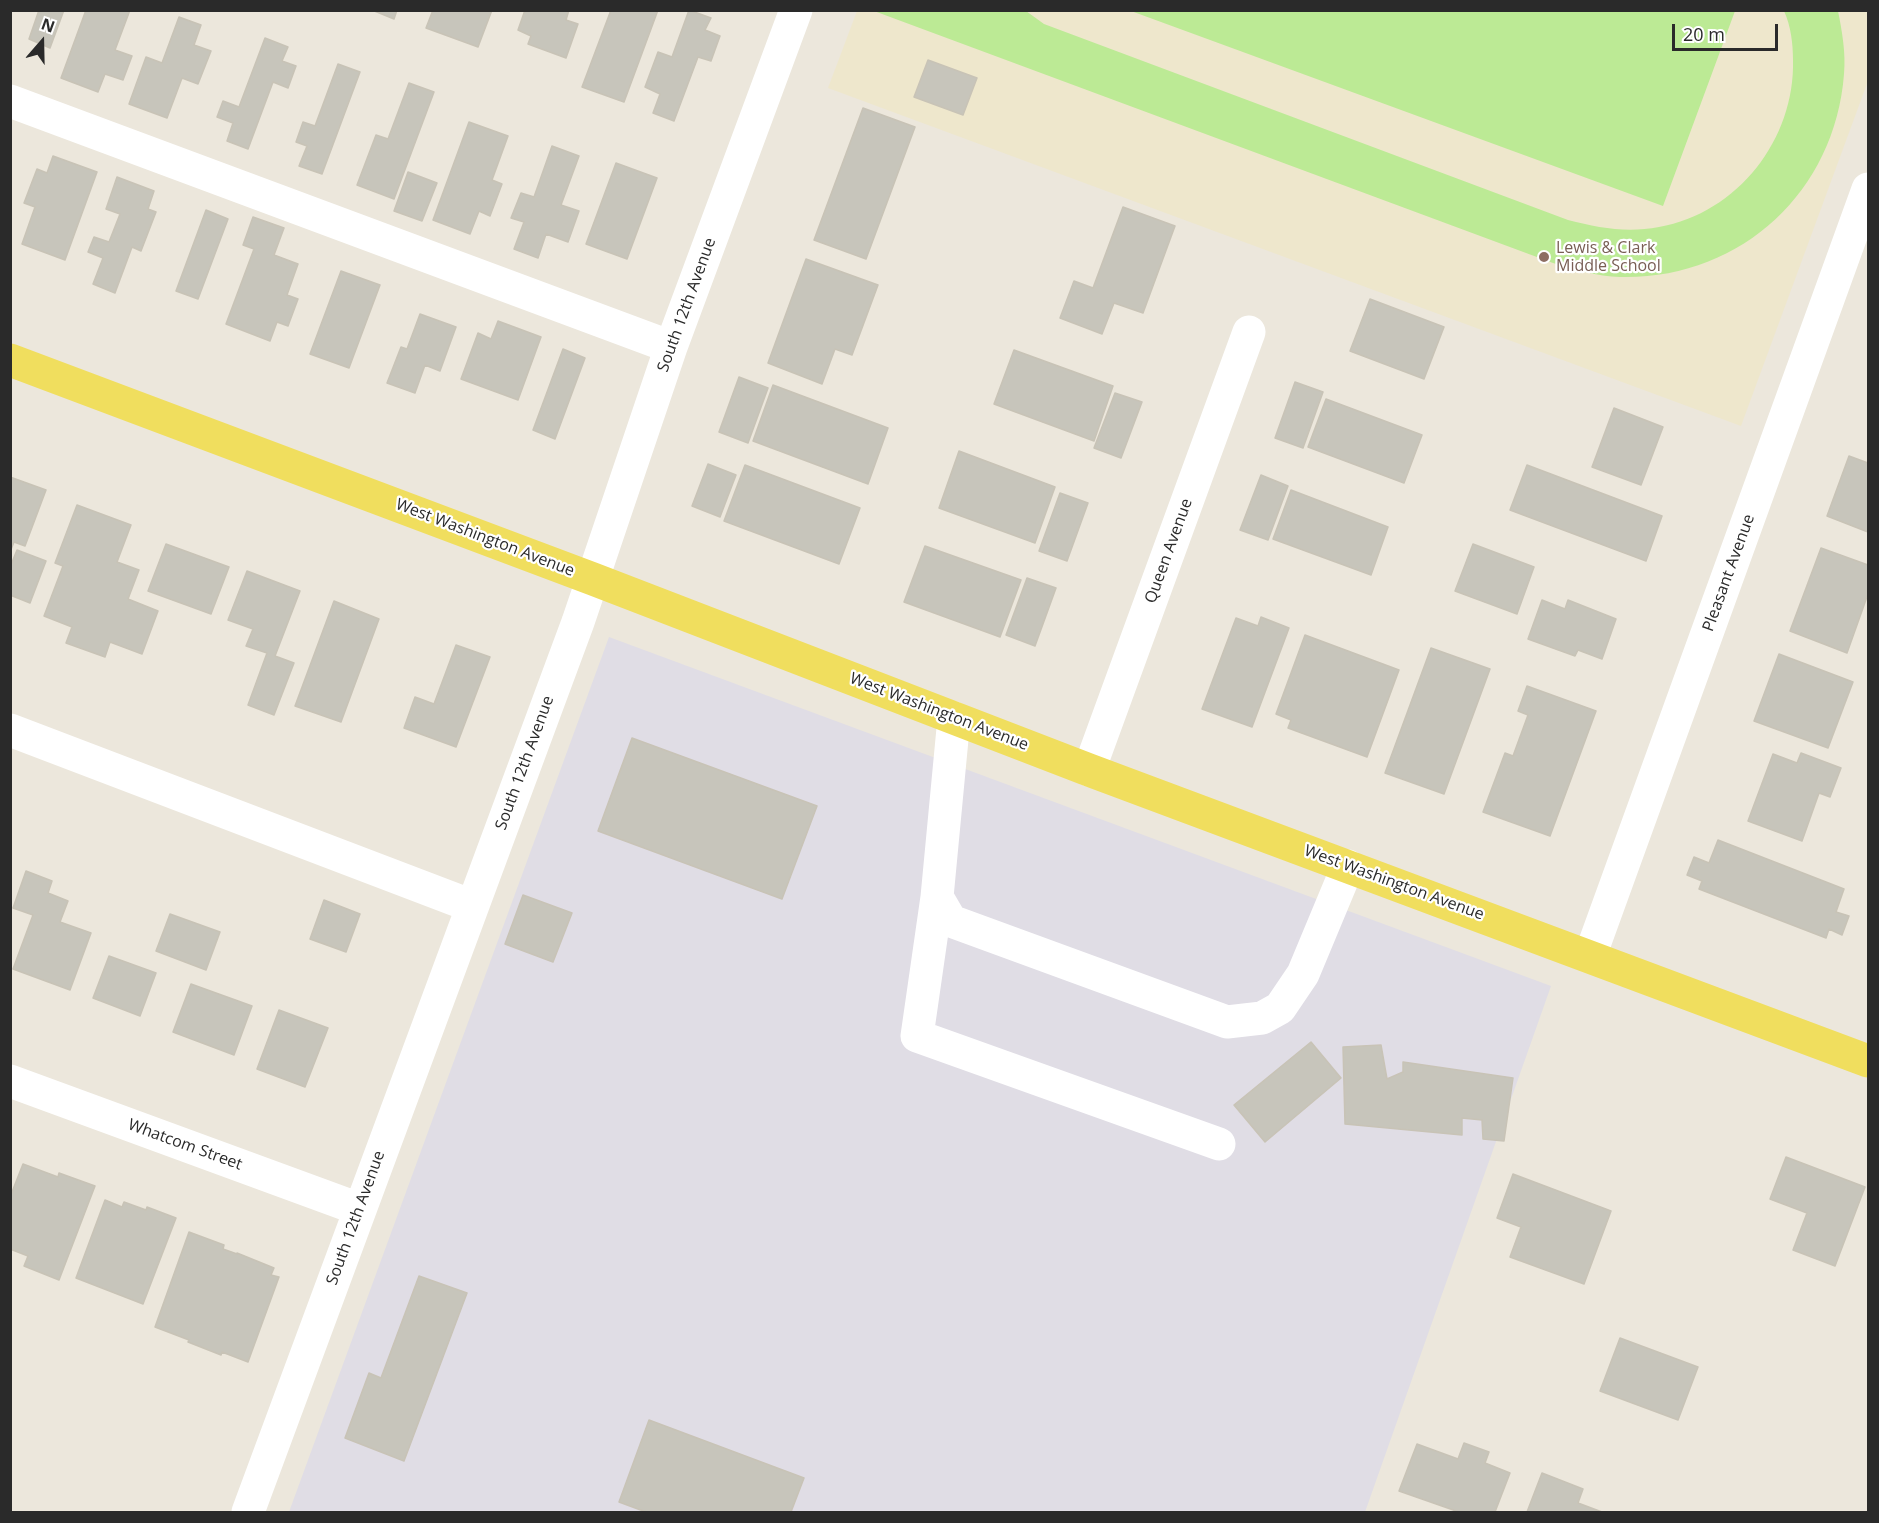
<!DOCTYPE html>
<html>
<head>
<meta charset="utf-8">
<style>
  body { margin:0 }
  #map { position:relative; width:1879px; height:1523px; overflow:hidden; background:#ece7dc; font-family:"Open Sans",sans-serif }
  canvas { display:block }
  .frame { position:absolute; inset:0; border:12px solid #2a2a2a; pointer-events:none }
  .north { position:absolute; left:12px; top:12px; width:60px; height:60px; -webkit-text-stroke:4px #fff; paint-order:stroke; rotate:20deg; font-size:16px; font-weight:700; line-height:24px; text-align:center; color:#2a2a2a }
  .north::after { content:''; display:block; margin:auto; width:21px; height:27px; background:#2a2a2a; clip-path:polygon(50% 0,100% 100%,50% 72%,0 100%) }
  .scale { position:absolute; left:1672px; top:24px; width:106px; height:27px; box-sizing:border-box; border:3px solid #2a2a2a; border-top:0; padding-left:8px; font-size:18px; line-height:21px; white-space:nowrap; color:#2a2a2a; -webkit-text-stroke:4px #fff; paint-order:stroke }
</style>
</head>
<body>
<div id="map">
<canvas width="1879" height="1523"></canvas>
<div class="frame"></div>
<div class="north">N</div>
<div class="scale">20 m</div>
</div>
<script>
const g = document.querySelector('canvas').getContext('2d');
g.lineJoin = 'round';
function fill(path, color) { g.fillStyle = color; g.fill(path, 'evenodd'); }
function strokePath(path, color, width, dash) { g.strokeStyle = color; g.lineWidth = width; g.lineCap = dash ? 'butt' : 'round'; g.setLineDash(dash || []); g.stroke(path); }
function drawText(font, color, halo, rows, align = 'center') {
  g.font = font + ' "Open Sans",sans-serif'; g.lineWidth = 4.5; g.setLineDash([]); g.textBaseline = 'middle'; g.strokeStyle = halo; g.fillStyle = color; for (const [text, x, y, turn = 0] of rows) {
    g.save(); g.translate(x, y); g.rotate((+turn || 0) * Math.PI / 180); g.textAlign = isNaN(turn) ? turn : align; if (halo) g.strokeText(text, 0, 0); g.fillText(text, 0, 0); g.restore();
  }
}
fill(new Path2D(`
  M609,637L1551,986L1365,1512H289Z`), '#e0dde5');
fill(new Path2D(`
  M857,11H1868V81L1741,426L828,88Z`), '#eee7cc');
fill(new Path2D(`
  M874,11H1026L1044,24L1568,220C1599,228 1627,233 1659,227C1738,213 1795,139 1793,60C1793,44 1791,26 1784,11H1838C1842,31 1846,53 1844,74C1835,193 1739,280 1620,277C1597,276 1575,270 1553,263Z
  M1131,11L1735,10V11L1663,206Z`), '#bcea95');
const building = new Path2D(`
  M39,10H64L50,48L29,39Z
  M86,10H130L115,50L132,56L123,80L105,74L98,92L61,78Z
  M372,10H397L394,19Z
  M433,10H492L478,47L426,28Z
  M525,10H569L566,20L578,24L566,58L528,44L531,36L518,30Z
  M611,10H658L624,102L582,87Z
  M689,10L711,18L705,30L720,36L711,61L698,57L674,121L653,113L660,94L645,87L658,52L672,57Z
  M179,17L201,25L194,45L211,51L198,84L182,78L167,118L129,104L146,57L162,63Z
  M265,38L288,47L282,61L296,66L288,88L273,82L248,149L227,141L233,123L217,117L223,101L239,107Z
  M928,60L977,78L963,115L914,97Z
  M338,64L360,72L322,174L299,166L307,146L296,142L303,122L315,126Z
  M409,83L434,92L394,199L357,185L376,135L388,139Z
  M863,108L915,127L866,259L814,240Z
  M469,122L508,136L492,180L502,184L490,216L479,211L470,234L433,220Z
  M552,146L579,156L561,205L579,211L568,242L546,234L538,258L514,249L524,222L511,218L521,193L534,197Z
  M53,156L97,172L65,260L22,244L35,207L24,203L37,169L47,173Z
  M616,163L657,178L627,259L586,244Z
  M408,172L437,183L422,221L394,211Z
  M117,177L154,191L148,209L156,212L141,251L132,247L115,293L93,284L103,258L88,252L94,237L109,242L120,214L106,209Z
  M1123,207L1175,226L1143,313L1114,303L1102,334L1060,318L1074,281L1093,288Z
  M206,210L228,219L198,299L176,291Z
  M253,217L284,228L274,255L298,264L287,295L298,299L288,326L277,322L270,341L226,324L254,249L243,245Z
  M806,259L878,285L852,355L835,349L822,384L768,363Z
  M341,271L380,285L349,368L310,354Z
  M1370,299L1444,327L1424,379L1350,351Z
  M420,314L456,327L440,371L425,365L415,393L387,383L401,347L407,349Z
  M498,321L541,337L518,400L461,379L478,333L491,339Z
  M563,349L585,358L555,439L533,430Z
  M1014,350L1113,386L1094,441L994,404Z
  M739,377L768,388L748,443L719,432Z
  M1295,382L1323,392L1303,448L1275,438Z
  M773,385L888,428L868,484L753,441Z
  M1115,393L1142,402L1121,458L1094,448Z
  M1326,399L1422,435L1404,483L1308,447Z
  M1614,408L1663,427L1641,485L1592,467Z
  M959,451L1055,487L1035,543L939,508Z
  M1849,456L1868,463V532L1827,516Z
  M708,464L736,475L720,517L692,506Z
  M745,465L860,508L839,564L724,521Z
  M1527,465L1662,516L1646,561L1510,510Z
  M1261,475L1288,486L1268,540L1240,530Z
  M10,477L46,490L25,546L14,542L10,552Z
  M1291,490L1388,527L1371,575L1273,539Z
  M1060,493L1088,503L1067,561L1039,551Z
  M77,505L131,525L117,562L139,570L128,599L158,611L142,654L110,642L105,657L66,643L72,627L44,616L63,566L55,563Z
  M166,544L229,567L211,614L148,591Z
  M1473,544L1534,567L1517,614L1455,591Z
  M925,546L1021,580L1000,637L904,602Z
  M1821,548L1868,565V594L1847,653L1790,631Z
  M17,550L46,561L30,603L10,595V567Z
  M247,571L300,591L275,656L294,663L274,715L248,705L267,653L246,646L253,629L228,620Z
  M1027,578L1056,588L1035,646L1006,635Z
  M1542,600L1565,609L1568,600L1616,619L1602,659L1578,650L1575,656L1528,639Z
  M334,601L379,619L341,722L295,706Z
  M1261,617L1289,628L1252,727L1202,709L1236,618L1258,626Z
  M1305,635L1399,670L1367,757L1288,728L1291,720L1276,714Z
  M456,645L490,657L456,747L404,728L415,697L434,704Z
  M1431,648L1490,669L1444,794L1385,773Z
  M1779,654L1853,682L1828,748L1754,721Z
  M1527,686L1596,711L1550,836L1483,812L1505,753L1513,756L1528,715L1518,711Z
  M632,738L817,806L782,899L598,831Z
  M1801,753L1841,768L1830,797L1819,793L1802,841L1748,821L1773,754L1797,763Z
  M1718,840L1844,889L1836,912L1849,916L1842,935L1829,929L1826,938L1699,889L1702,881L1687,875L1694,857L1709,863Z
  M26,871L52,881L48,893L68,901L60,922L91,933L70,990L13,969L33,915L13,908Z
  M523,895L572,913L553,962L505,944Z
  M324,900L360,914L346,952L310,939Z
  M170,914L220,932L206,970L156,951Z
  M109,956L156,973L140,1016L93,998Z
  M191,984L252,1006L234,1055L173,1032Z
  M279,1010L328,1028L305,1087L257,1069Z
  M1311,1042L1341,1078L1265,1142L1234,1105Z
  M1381,1045L1387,1079L1403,1072V1062L1513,1078L1504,1141L1483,1139L1482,1120L1462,1118V1135L1345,1124L1343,1047Z
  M1786,1157L1865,1187L1835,1266L1793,1250L1807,1213L1770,1199Z
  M23,1164L58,1177L59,1173L95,1186L59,1280L24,1266L28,1256L10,1249V1197Z
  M1513,1174L1611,1211L1584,1284L1510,1257L1521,1227L1497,1218Z
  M105,1200L122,1207L124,1202L146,1210L147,1207L176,1218L143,1304L76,1278Z
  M189,1232L224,1245L223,1249L237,1254V1253L274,1268L271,1275L279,1277L248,1362L222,1352L221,1355L188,1342L189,1340L155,1327Z
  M419,1276L467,1293L404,1461L345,1438L369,1373L381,1378Z
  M1620,1338L1698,1367L1678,1420L1600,1391Z
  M649,1420L804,1478L791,1512H646L619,1502Z
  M1464,1443L1489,1452L1485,1463L1510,1473L1495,1512H1459L1399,1491L1417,1444L1458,1459Z
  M1542,1473L1583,1489L1578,1503L1602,1512H1527Z`);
fill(building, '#c7c5bb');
strokePath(building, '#c8c3b6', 1.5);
strokePath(new Path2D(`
  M10,101L671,347
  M954,718L937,897L951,921L1227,1022L1262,1018L1280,1008L1303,974L1348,866
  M10,730L472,906
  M1089,770L1249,332
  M937,897L917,1036L1219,1144
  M1590,956L1868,189
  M10,1081L359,1209
  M248,1512L578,622L671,347L796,10`), '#fff', 33);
strokePath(new Path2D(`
  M10,360L593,579L1089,770L1868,1061`), '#f0de5e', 33);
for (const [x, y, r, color] of [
  [1544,257,6,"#8d6e63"]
]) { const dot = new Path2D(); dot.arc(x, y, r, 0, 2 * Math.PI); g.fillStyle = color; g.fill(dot); strokePath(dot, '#fff', 2); }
drawText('16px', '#785e54', '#fff', [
  ["Lewis & Clark",1556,248],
  ["Middle School",1556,266]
], 'left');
drawText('16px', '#2a2a2a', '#fff', [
  ["South 12th Avenue",687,305,-70],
  ["West Washington Avenue",485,538,21],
  ["Queen Avenue",1169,551,-70],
  ["Pleasant Avenue",1729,573,-70],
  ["West Washington Avenue",939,712,21],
  ["South 12th Avenue",525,763,-70],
  ["West Washington Avenue",1394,883,20],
  ["Whatcom Street",185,1145,20],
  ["South 12th Avenue",356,1218,-70]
]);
</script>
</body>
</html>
